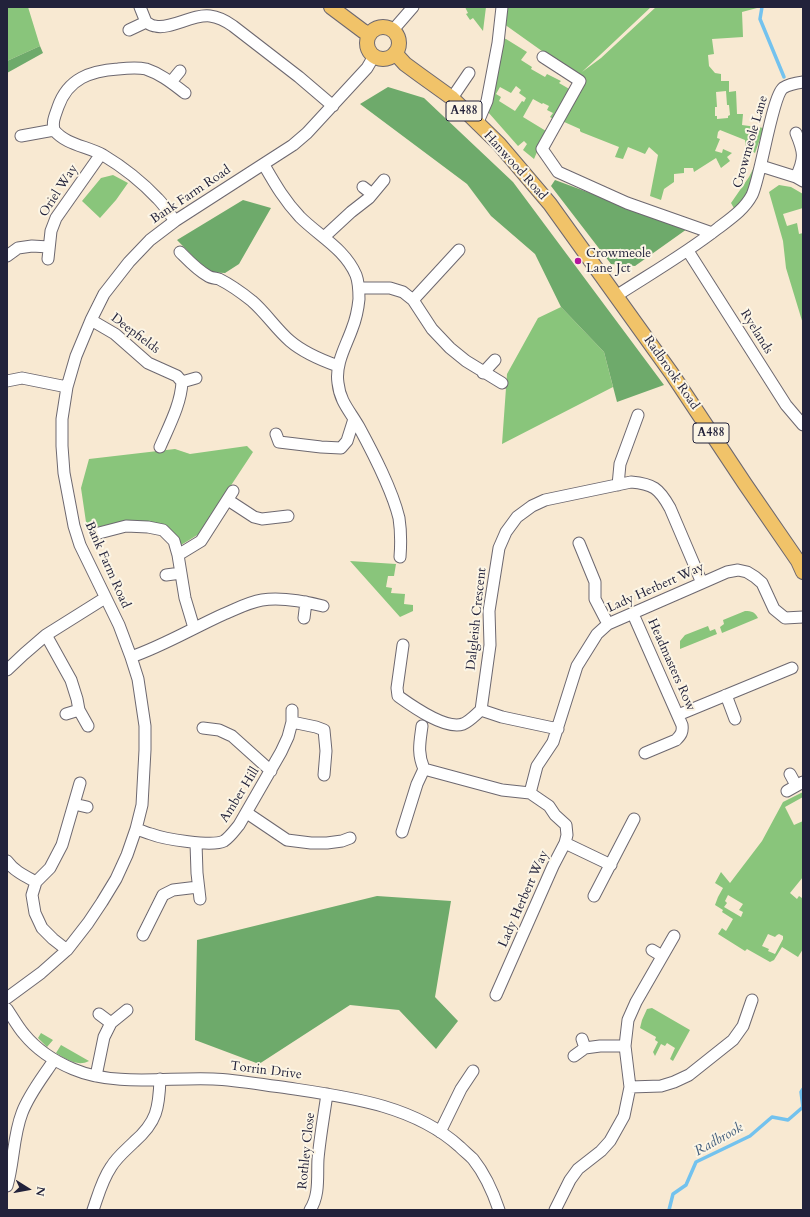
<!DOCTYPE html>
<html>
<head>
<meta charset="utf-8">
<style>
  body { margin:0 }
  #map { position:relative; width:810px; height:1217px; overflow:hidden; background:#f8e9d2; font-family:Cardo,serif }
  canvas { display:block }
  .frame { position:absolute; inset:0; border:8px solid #22223b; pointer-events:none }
  .north { position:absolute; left:8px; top:1169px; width:40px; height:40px; -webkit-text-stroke:3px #fcf5e5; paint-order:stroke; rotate:101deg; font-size:11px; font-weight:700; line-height:16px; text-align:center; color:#22223b }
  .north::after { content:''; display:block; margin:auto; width:14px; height:18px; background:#22223b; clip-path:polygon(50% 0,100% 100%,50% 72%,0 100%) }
</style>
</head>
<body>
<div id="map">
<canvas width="810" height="1217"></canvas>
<div class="frame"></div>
<div class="north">N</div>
</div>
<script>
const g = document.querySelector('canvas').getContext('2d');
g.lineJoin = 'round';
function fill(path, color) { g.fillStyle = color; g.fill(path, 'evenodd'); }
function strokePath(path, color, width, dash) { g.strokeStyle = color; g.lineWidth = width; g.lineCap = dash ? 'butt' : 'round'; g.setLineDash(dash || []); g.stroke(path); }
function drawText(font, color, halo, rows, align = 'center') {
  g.font = font + ' Cardo,serif'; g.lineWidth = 4; g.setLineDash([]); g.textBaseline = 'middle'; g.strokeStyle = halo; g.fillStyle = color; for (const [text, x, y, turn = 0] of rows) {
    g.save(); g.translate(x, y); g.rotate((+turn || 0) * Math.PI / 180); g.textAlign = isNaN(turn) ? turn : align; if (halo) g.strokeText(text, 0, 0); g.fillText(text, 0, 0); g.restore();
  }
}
fill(new Path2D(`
  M7,7H28L40,46L7,61Z
  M465,7H486L483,31L473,18L470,20L466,14L468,13Z
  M508,7H651L582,72L601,58L656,7H757V8L742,12L743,37L712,39L714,54L708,55L709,66L715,73L721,74V81H729V92L736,91L737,114H743L742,125L764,128L755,153L746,147L745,140L720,130L718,132L717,138L720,139L715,151L722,153L723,149L732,153L727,157L730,161L721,168L716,158L694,172L693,168H684V173L674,174V182L664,189L661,200L650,196L658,155L649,147L645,154L628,147L623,159L615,157L619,147L581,132L580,131V129L562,121L577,76L504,24ZM726,91L727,105H729L730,115L728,116V118L717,119V116H715V107H717L716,92Z
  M502,38L506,39L527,52L521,60L532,67L531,69L545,77L547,74L561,81L559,83L571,90L555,120L550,117L553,113L547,110L549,106L543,103L542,104L533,99L523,117L546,131L534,159L523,150L527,144L524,141L518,146L488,112L493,101ZM516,86L521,90L519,93L526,98L524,102L522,101L515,111L499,101L501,97L496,94L500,87L511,93Z
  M756,163L750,193L735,210L731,203L749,177Z
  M113,175L128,183L116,200L100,218L82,201L101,178Z
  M779,185L791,187L803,194V208L783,214L787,226L797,223L799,234L803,233V324L786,268L783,241L769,192Z
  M561,307L604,352L613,387L502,444L507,374L538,318Z
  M247,446L253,452L199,534L181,545L166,528L128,521L87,529L81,488L89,459L175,449L190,454Z
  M350,561L396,564L394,576H388L386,587L392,588L391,593L405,594L404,604L413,605V611L400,617Z
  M745,611C752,611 755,612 758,618L722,633L720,627L724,624L723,620Z
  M708,626L710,631L715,629L717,634L680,649V641L685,635Z
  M803,792V797L785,807L794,825L803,821V877L790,893L797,899L799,896L802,898L803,897V949L798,957L782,947L774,960L770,962L747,949L745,951L718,934L722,928L726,931L733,919L722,912L723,910L715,905L718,897L723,888L715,883L721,872L730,883L762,841L783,802ZM728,895L743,904L739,910L743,912L741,917L724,907L727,903L725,901ZM768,934L775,937L777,935L779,934L783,936V939L775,954L768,951L769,949L762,946Z
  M652,1008L690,1030L673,1061L670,1059L675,1048L667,1043L665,1046L661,1044L655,1056L653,1052L658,1042L655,1040L656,1037L640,1028L642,1020L647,1009Z
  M41,1033L53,1040L47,1047L38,1038Z
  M61,1045L89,1061C77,1067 66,1059 56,1053Z`), '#89c57b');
fill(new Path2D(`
  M40,46L43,53L7,73V61Z
  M388,87L424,98L513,182L664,385L617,402L604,352L561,307L535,254L491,216L467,184L360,104Z
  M555,180L687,229L635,266L611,264L551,186Z
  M243,200L271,208L239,264L225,273L208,272L177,240Z
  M377,896L451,901L435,997L458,1021L436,1049L399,1010L350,1005L259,1064L195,1040L197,940Z`), '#6eaa6b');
strokePath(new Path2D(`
  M762,7L760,19L784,77
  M669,1210L673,1194L686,1185L696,1162L750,1136L772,1117L788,1120L803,1107L801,1092L803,1089`), '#73c2ee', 3.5);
const minor = new Path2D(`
  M140,7L146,22
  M129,30L146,22C149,24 152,26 155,26C170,30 192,14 210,16C219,17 226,21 233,26L299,77L333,106
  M393,30L413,7
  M543,57L580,81L542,149L558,172L627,203L712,233
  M171,82L180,71
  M452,98L469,73
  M477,124L487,101L498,43L502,7
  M54,130C52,121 55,116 58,107C68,78 91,71 118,69C127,68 137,67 146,69C161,74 173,84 185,93
  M21,136L54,130C66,145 87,146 103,155C123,167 142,182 158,199C164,205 169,213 175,221
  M264,165C275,184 284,200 300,217C319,236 345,249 356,275C359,283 359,291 359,299C358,309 356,319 352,329C346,346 335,364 338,383C340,402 350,411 359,427C373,453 392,489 399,518C401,531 401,544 400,557
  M761,166L796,177L803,181
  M796,177C805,158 804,152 796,133
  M363,187L372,194
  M324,237L351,212L369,198L384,180
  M688,251L786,405L803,425
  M180,252C188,260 197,270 208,276C211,278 215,278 219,279C231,285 242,293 252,301C266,313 276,329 290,341C304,353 321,360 338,366
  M7,256L18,248L32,246L49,247
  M48,259L51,231L56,218L101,154
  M359,288H390L403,292L413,300L432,329L450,348L466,361L502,383
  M616,296C650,274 685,254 717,229C730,219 744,210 752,195C761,176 772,97 783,88C789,84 796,83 803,82
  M413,300L459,250
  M91,320L115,334L148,363L177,376L182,382C181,404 169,426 160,447
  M483,373L495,360
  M7,381L22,378L67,387
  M182,382L196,378
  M276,434L279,442L321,447L341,448L347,441L354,419
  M618,485L620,464L638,415
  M228,500L254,517L262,519L288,516
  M99,533L126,526L148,527L163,530L174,541L178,555L185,598L194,628
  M579,543L595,582V599L608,624
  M178,555L201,541L233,491
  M166,575L181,573
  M633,614L682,725C683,732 681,735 676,740L645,753
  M304,618L306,602
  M46,635L71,680L77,699L79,710L88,726
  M403,645L397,688L398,696C412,706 445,730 463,724C470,721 476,714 481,710
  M131,657C163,646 193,628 224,614C236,609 249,602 262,600C282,597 303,601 323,606
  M7,670L24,654L46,635L105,598
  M726,695L735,719
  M66,714L79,710
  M678,715L792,668
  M292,722L316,727L324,730L326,751L324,775
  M422,726C420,742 417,753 424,769
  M203,728L219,730L232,736L271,771
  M558,729L502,717L481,710L490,645L489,611L499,548L506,532L517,517L532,506L545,500L631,482C653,484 659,488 670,508L702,583
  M790,774L796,785
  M787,791L803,782
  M74,804L87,807
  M247,813L287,840L311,843H327L342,841L350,838
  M136,829C141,830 146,833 151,834C164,839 212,847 224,841C230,837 234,831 239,825L281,752L288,737L292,722V710
  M402,832L417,784L424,769L502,790L530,793
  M196,843L197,873L200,899
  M565,843L611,865
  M7,861C14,871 25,876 36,882
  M594,896L634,819
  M143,935L163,895L173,890L198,887
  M67,950L53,939L42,928L35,913L32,895L36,882L50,868L62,845L80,783
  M652,950L662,956
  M496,995L553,866L565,843L567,835L566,825L555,815L549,806L530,793L537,766L553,742L577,666L597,634L608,624L702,583L727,572L738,570L747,572L755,577L762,583L774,609L785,618L803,617
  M7,998L41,973L67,950L88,923L102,902L116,879L127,855L136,829L142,805L145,750V726L138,679L131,657L119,625L80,545L74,526L64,473L62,446V419L67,387L76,356L91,320L104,294L129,262L150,240L175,221L293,145L307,133L367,68L374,56
  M7,1009C13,1018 18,1027 24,1034C37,1050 54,1061 73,1069C115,1087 168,1077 213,1079C238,1080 263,1085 288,1088C348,1097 414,1105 460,1147C464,1151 469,1155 473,1159C485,1174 493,1192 499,1210
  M99,1014L111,1023
  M582,1039L585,1048
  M574,1056L585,1048L600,1046H625
  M96,1076L104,1037L111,1023L127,1010
  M630,1087L661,1086L674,1082L689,1075L733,1040L743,1026L752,1000
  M440,1132L461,1089L473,1071
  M7,1186C14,1162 13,1136 22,1113C29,1094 43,1077 54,1060
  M93,1210C98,1196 102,1180 111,1167C117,1157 126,1150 134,1142C157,1122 159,1108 160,1079
  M310,1210C320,1195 317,1176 318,1159C320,1137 324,1115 327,1094
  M555,1210L570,1180L578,1169L601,1151L610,1141L624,1116L630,1087L625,1046L628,1020L636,1002L674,936`);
const major = new Path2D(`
  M331,7L363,31L369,34
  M367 43a16 16 0 1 1 32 0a16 16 0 1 1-32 0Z
  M395,53L405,64L420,75L452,98L499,144L550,204L672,374L745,484L798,561L803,572`);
strokePath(minor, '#6d6870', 13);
strokePath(major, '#6d6870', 16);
strokePath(minor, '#fff', 11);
strokePath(major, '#f1c369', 14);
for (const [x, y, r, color] of [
  [578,261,4,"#b5179e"]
]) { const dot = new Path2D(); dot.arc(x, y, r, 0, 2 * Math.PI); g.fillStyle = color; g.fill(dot); strokePath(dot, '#fcf5e5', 1.5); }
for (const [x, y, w] of [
  [464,111,36],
  [711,433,36]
]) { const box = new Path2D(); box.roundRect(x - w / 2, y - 10, w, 20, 3); g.fillStyle = '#fcf5e5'; g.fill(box); strokePath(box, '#22223b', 1); }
drawText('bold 12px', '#22223b', null, [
  ["A488",464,111],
  ["A488",711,433]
]);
drawText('13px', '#22223b', '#fcf5e5', [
  ["Crowmeole Lane",751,142,-74],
  ["Hanwood Road",515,166,48],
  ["Oriel Way",59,191,-57],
  ["Bank Farm Road",191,195,-34],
  ["Ryelands",756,332,58],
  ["Deepfields",135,334,37],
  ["Radbrook Road",671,373,55],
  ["Bank Farm Road",107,565,66],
  ["Lady Herbert Way",656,588,-24],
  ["Dalgleish Crescent",477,619,-84],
  ["Headmasters Row",671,665,66],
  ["Amber Hill",240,795,-58],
  ["Lady Herbert Way",524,899,-66],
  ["Torrin Drive",266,1071,7],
  ["Rothley Close",307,1151,-84]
]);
drawText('13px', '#22223b', '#fcf5e5', [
  ["Crowmeole",586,254],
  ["Lane Jct",586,269]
], 'left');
drawText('italic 14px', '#3e5a7a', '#fcf5e5', [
  ["Radbrook",719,1140,-29]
]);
</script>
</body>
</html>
